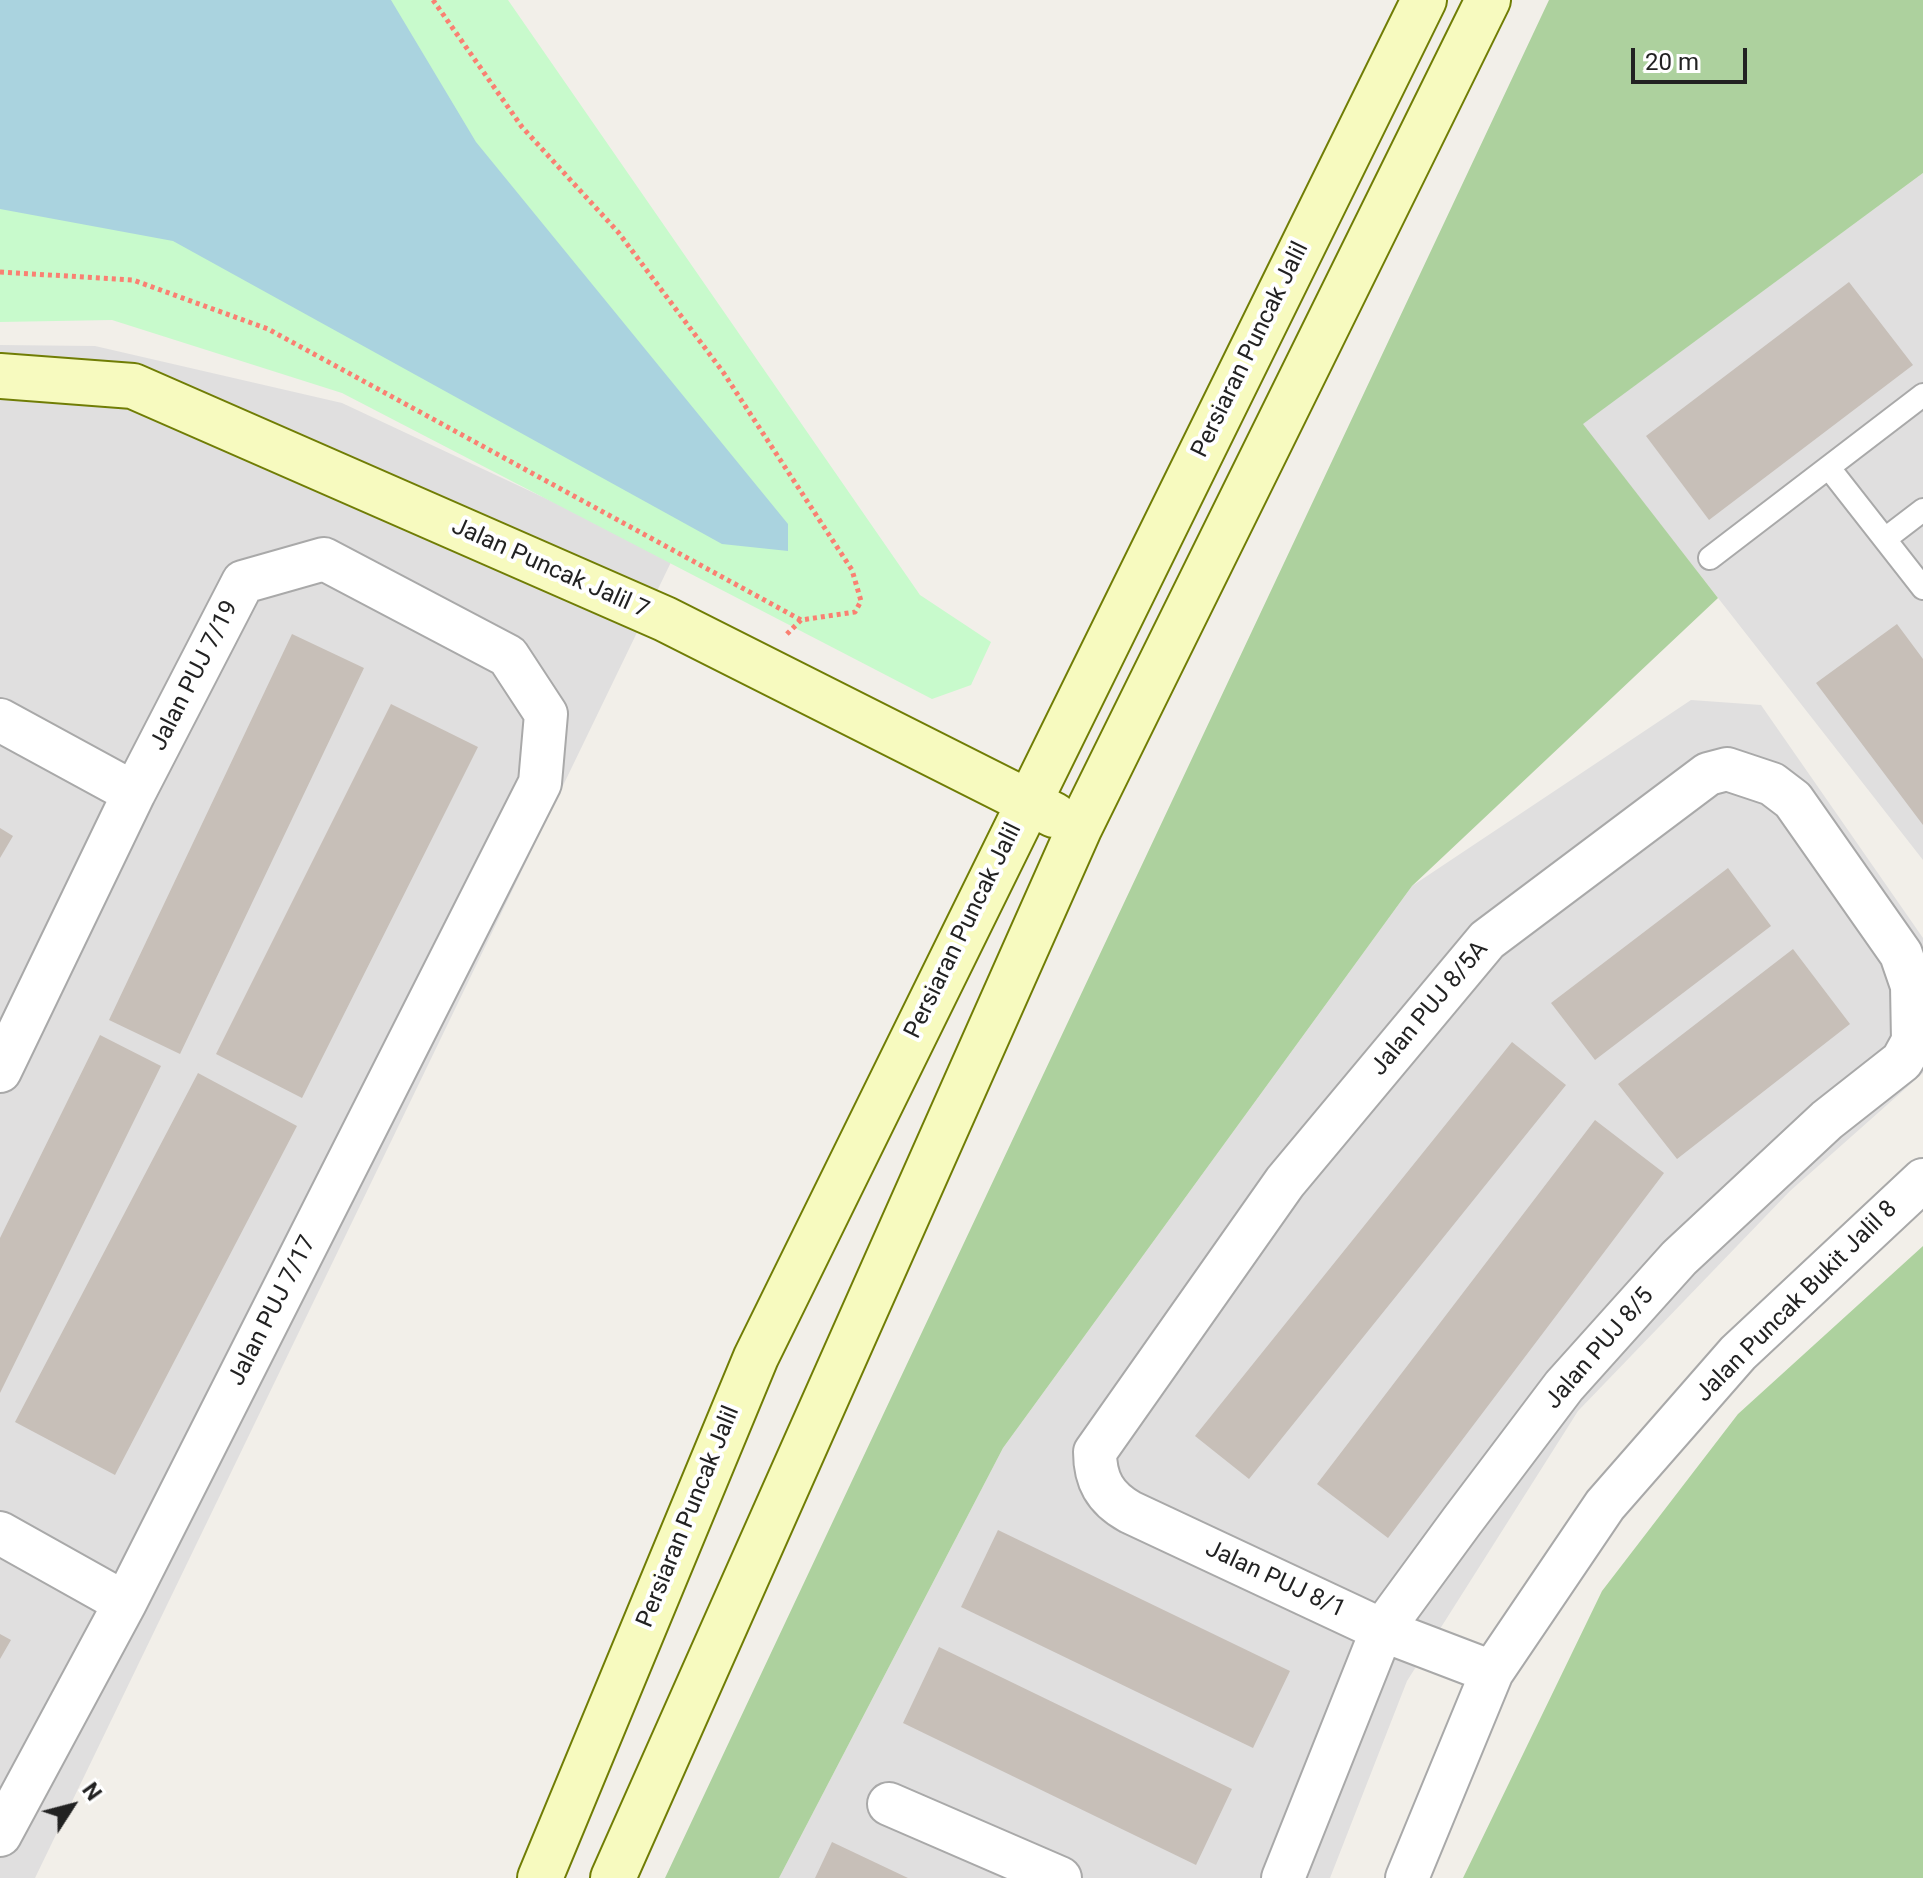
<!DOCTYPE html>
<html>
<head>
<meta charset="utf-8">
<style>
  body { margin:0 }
  #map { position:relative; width:1923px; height:1878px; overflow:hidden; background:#f2efe9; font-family:Roboto,sans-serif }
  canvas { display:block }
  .north { position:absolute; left:32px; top:1766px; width:80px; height:80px; -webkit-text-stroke:6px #fff; paint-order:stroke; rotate:54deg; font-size:22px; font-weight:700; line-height:32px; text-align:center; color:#222 }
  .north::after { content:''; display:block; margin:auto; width:28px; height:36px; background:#222; clip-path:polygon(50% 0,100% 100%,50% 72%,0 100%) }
  .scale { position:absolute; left:1631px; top:48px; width:116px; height:36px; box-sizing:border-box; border:4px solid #222; border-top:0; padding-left:10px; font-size:24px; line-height:28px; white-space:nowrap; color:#222; -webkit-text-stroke:6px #fff; paint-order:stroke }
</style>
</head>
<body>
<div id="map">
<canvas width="1923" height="1878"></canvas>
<div class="north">N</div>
<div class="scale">20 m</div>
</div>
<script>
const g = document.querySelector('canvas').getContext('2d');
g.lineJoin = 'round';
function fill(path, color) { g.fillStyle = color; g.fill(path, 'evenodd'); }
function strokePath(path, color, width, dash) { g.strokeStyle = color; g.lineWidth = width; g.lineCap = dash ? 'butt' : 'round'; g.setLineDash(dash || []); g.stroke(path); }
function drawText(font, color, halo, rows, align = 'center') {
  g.font = font + ' Roboto,sans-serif'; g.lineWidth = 8; g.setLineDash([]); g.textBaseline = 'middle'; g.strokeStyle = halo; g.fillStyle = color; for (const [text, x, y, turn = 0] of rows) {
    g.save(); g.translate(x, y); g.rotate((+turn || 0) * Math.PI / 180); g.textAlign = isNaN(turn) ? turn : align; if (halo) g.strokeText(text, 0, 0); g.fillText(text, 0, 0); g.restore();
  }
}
fill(new Path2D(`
  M1923,173V860L1582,424Z
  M0,345L95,346L342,403L673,558L35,1878H0Z
  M1691,700L1761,705L1923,938V1073L1790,1191L1578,1411L1407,1681L1330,1878H779L1003,1448L1412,886Z`), '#e0dfdf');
fill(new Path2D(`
  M1549,0H1923V173L1583,424L1718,598L1412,886L1003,1448L779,1878H665Z
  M1923,1246V1878H1463L1602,1591L1738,1414Z`), '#add19e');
fill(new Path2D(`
  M0,0H508L920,595L991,642L971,685L932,699L342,393L112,320L0,322Z`), '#c8facc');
fill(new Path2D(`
  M0,0H391L476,142L788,524V551L722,544L173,241L0,209Z`), '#aad3df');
fill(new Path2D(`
  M1849,282L1913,365L1709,520L1646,436Z
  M1897,624L1923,659V825L1816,683Z
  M292,634L364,668L180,1054L109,1020Z
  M391,704L478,747L302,1098L216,1054Z
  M0,828L13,836L0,858Z
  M1728,868L1771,926L1595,1060L1551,1003Z
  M1793,949L1850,1024L1677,1159L1618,1084Z
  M100,1035L161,1066L0,1393V1238Z
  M1512,1042L1566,1085L1249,1479L1195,1436Z
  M198,1073L297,1126L115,1475L15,1422Z
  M1595,1120L1664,1173L1388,1538L1317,1484Z
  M998,1530L1290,1671L1253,1748L961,1607Z
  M0,1634L11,1640L0,1659Z
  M939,1647L1232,1789L1196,1865L903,1723Z
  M832,1842L908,1878H815Z`), '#c7bfb8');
const lane = new Path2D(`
  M1829,468L1923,588
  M1885,539L1923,510
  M1710,558L1923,395`);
const street = new Path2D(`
  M0,720L134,793
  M0,1071L134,793L243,582L324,559L508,656L546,714L540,783L125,1603L0,1835
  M0,1533L125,1603
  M889,1804L1060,1878
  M1283,1878L1382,1630L1462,1521L1564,1386L1679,1258L1827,1120L1902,1061L1913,1041L1912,986L1901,954L1793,800L1772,784L1727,769L1708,774L1487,940L1285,1182L1095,1452C1095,1480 1105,1498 1130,1512L1382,1630L1492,1672
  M1407,1878L1492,1672L1605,1505L1738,1353L1923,1180`);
const secondary = new Path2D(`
  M0,376L133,386L665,619L1054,815
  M540,1878L756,1357L1424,0
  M613,1878L1079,829L1488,0`);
strokePath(lane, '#a9a9a9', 26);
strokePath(street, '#a9a9a9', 46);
strokePath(secondary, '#707d05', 48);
strokePath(new Path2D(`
  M433,0L522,127L618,232L723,372L852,570L861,601L855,612L801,620L785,636
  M0,272L133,280L268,329L801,620`), '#fa8072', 5, [4, 4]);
strokePath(lane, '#fff', 22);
strokePath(street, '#fff', 42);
strokePath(secondary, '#f7fabf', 44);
drawText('24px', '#222', '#fff', [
  ["Persiaran Puncak Jalil",1251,350,-64],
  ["Jalan Puncak Jalil 7",550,569,24],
  ["Jalan PUJ 7/19",195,676,-63],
  ["Persiaran Puncak Jalil",964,931,-64],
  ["Jalan PUJ 8/5A",1430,1009,-50],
  ["Jalan Puncak Bukit Jalil 8",1797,1302,-45],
  ["Jalan PUJ 7/17",273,1311,-63],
  ["Jalan PUJ 8/5",1600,1349,-49],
  ["Persiaran Puncak Jalil",689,1517,-68],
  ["Jalan PUJ 8/1",1275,1580,25]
]);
</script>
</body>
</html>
